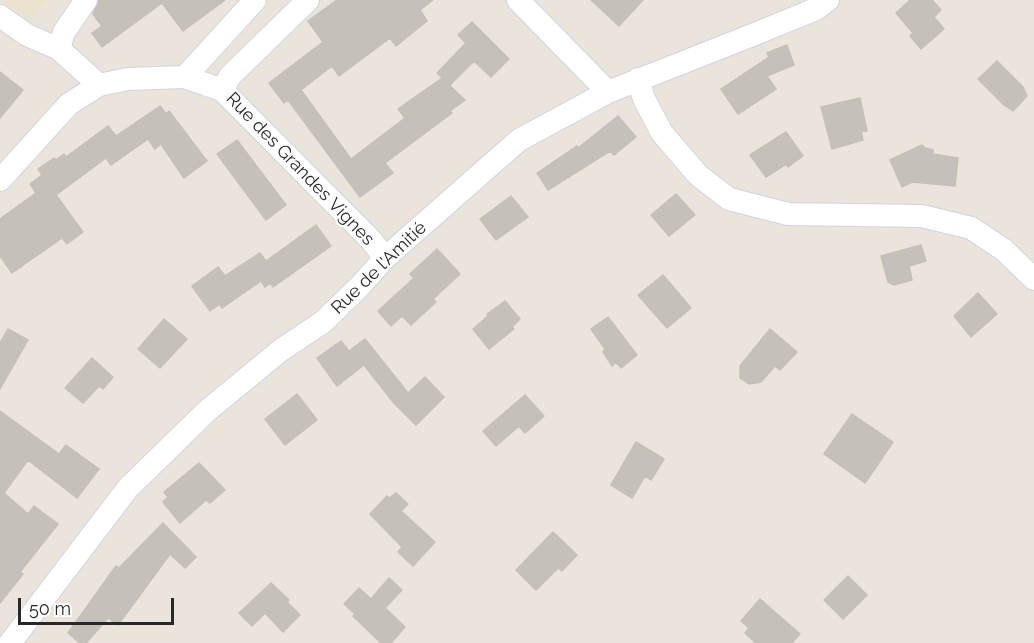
<!DOCTYPE html>
<html>
<head>
<meta charset="utf-8">
<style>
  body { margin:0 }
  #map { position:relative; width:1034px; height:643px; overflow:hidden; background:#eae4db; font-family:Raleway,sans-serif }
  canvas { display:block }
  .scale { position:absolute; left:18px; top:598px; width:156px; height:27px; box-sizing:border-box; border:3px solid #282828; border-top:0; padding-left:8px; font-size:18px; line-height:21px; white-space:nowrap; color:#282828; -webkit-text-stroke:4px #fff; paint-order:stroke }
</style>
</head>
<body>
<div id="map">
<canvas width="1034" height="643"></canvas>
<div class="scale">50 m</div>
</div>
<script>
const g = document.querySelector('canvas').getContext('2d');
g.lineJoin = 'round';
function fill(path, color) { g.fillStyle = color; g.fill(path, 'evenodd'); }
function strokePath(path, color, width, dash) { g.strokeStyle = color; g.lineWidth = width; g.lineCap = dash ? 'butt' : 'round'; g.setLineDash(dash || []); g.stroke(path); }
function drawText(font, color, halo, rows, align = 'center') {
  g.font = font + ' Raleway,sans-serif'; g.lineWidth = 4.5; g.setLineDash([]); g.textBaseline = 'middle'; g.strokeStyle = halo; g.fillStyle = color; for (const [text, x, y, turn = 0] of rows) {
    g.save(); g.translate(x, y); g.rotate((+turn || 0) * Math.PI / 180); g.textAlign = isNaN(turn) ? turn : align; if (halo) g.strokeText(text, 0, 0); g.fillText(text, 0, 0); g.restore();
  }
}
fill(new Path2D(`
  M2,0H48L30,21Z`), '#ebe3cb');
const building = new Path2D(`
  M99,0H225L183,31L162,3L102,47L92,33L102,26L93,14Z
  M337,0H433L420,10L427,21L396,46L390,38L339,76L332,66L301,90L351,159L405,118L398,109L442,78L465,100L450,111L452,113L385,163L393,173L360,197L288,100L284,103L269,83L323,42L308,21Z
  M591,0H643L619,26Z
  M910,0H932L941,10L934,17L944,29L921,49L910,36L913,33L896,13Z
  M472,22L509,59L491,77L474,61L450,85L437,73L466,43L458,35Z
  M787,45L794,65L767,76L776,89L738,114L721,89L769,57L767,53Z
  M997,61L1023,87L1027,96L1013,111L1004,105L978,79Z
  M0,72L23,90L0,118Z
  M860,98L867,131H861L863,140L832,149L821,107Z
  M160,106L166,114L169,111L207,161L184,178L161,144L155,149L148,139L111,165L106,158L56,195L83,232L67,244L62,238L12,273L0,256V219L36,193L30,184L42,175L38,169L54,158L56,160L64,154L66,157L108,126L116,136Z
  M618,116L636,137L614,155L610,151L548,190L537,173L577,146L578,148Z
  M786,132L803,156L788,167L786,164L766,177L750,155Z
  M237,140L286,205L266,220L217,154Z
  M922,145L925,148L933,150V154L958,158L955,186L912,182L902,187L890,160Z
  M676,194L695,215L669,236L651,215Z
  M511,196L528,217L496,240L480,219Z
  M316,225L331,246L273,287L270,283L265,287L261,281L222,308L220,304L210,311L192,286L218,267L225,276L260,253L266,261Z
  M921,245L926,261L909,266L912,280L894,285L888,282L881,256Z
  M437,249L460,274L433,299L436,302L411,325L402,316L391,326L378,311L414,278L410,274Z
  M663,275L691,308L667,328L638,295Z
  M978,293L997,314L971,337L954,316Z
  M505,301L520,319L512,327L514,329L489,349L473,329L488,316L487,314Z
  M608,317L637,355L621,368L616,362L612,366L603,352L605,349L591,329Z
  M164,319L187,339L160,368L138,349Z
  M8,329L28,340L0,389V343Z
  M770,329L797,352L780,370L775,366L761,382L749,384L740,378V366Z
  M365,339L408,393L425,377L444,397L416,425L393,402L364,365L337,386L317,358L341,341L349,351Z
  M92,358L113,377L103,389L99,386L83,403L65,388Z
  M297,394L317,420L285,445L265,419Z
  M525,395L544,416L525,433L519,426L496,446L483,431Z
  M0,411L59,454L66,445L99,469L77,498L28,460L4,493L28,514L34,506L58,524L20,572L23,574L0,603Z
  M852,414L893,442L865,483L824,454Z
  M636,442L664,459L651,480L645,476L632,498L611,485Z
  M199,463L225,490L210,503L206,500L180,523L163,502L168,497L164,492Z
  M396,493L408,504L401,511L435,542L413,566L398,552L402,547L370,514L387,496L389,498Z
  M163,523L196,557L185,568L170,554L118,625L108,618L86,643H80L68,633L116,566L119,568Z
  M553,532L577,555L562,571L558,568L536,590L516,570Z
  M848,576L867,595L843,619L824,600Z
  M389,578L402,590L385,608L405,627L391,643H381L353,616L355,614L344,604L359,588L371,599Z
  M271,583L289,600L287,602L300,615L283,632L265,613L252,626L239,613Z
  M760,599L800,634L792,643H756L745,633L749,628L741,621Z`);
fill(building, '#c5c1ba');
strokePath(building, '#c5c0b5', 1.5);
const minor = new Path2D(`
  M518,0L608,92
  M0,16L27,35L59,49L99,85
  M59,49L64,32L86,0
  M185,77L255,0
  M638,79L644,99L662,133L698,175L729,199L788,214L922,216L971,228L1004,250L1034,279
  M222,90L230,76L308,0
  M0,180L69,104L99,85L128,79L185,77L222,90L371,240L385,258
  M10,643L128,488L208,410L281,350L323,322L360,286L385,258L519,140L608,92L750,36L816,9L828,0`);
strokePath(minor, '#d0d2e0', 24);
strokePath(minor, '#fff', 22);
drawText('18px', '#282828', '#fff', [
  ["Rue des Grandes Vignes",300,169,46],
  ["Rue de l'Amitié",379,268,-44]
]);
</script>
</body>
</html>
